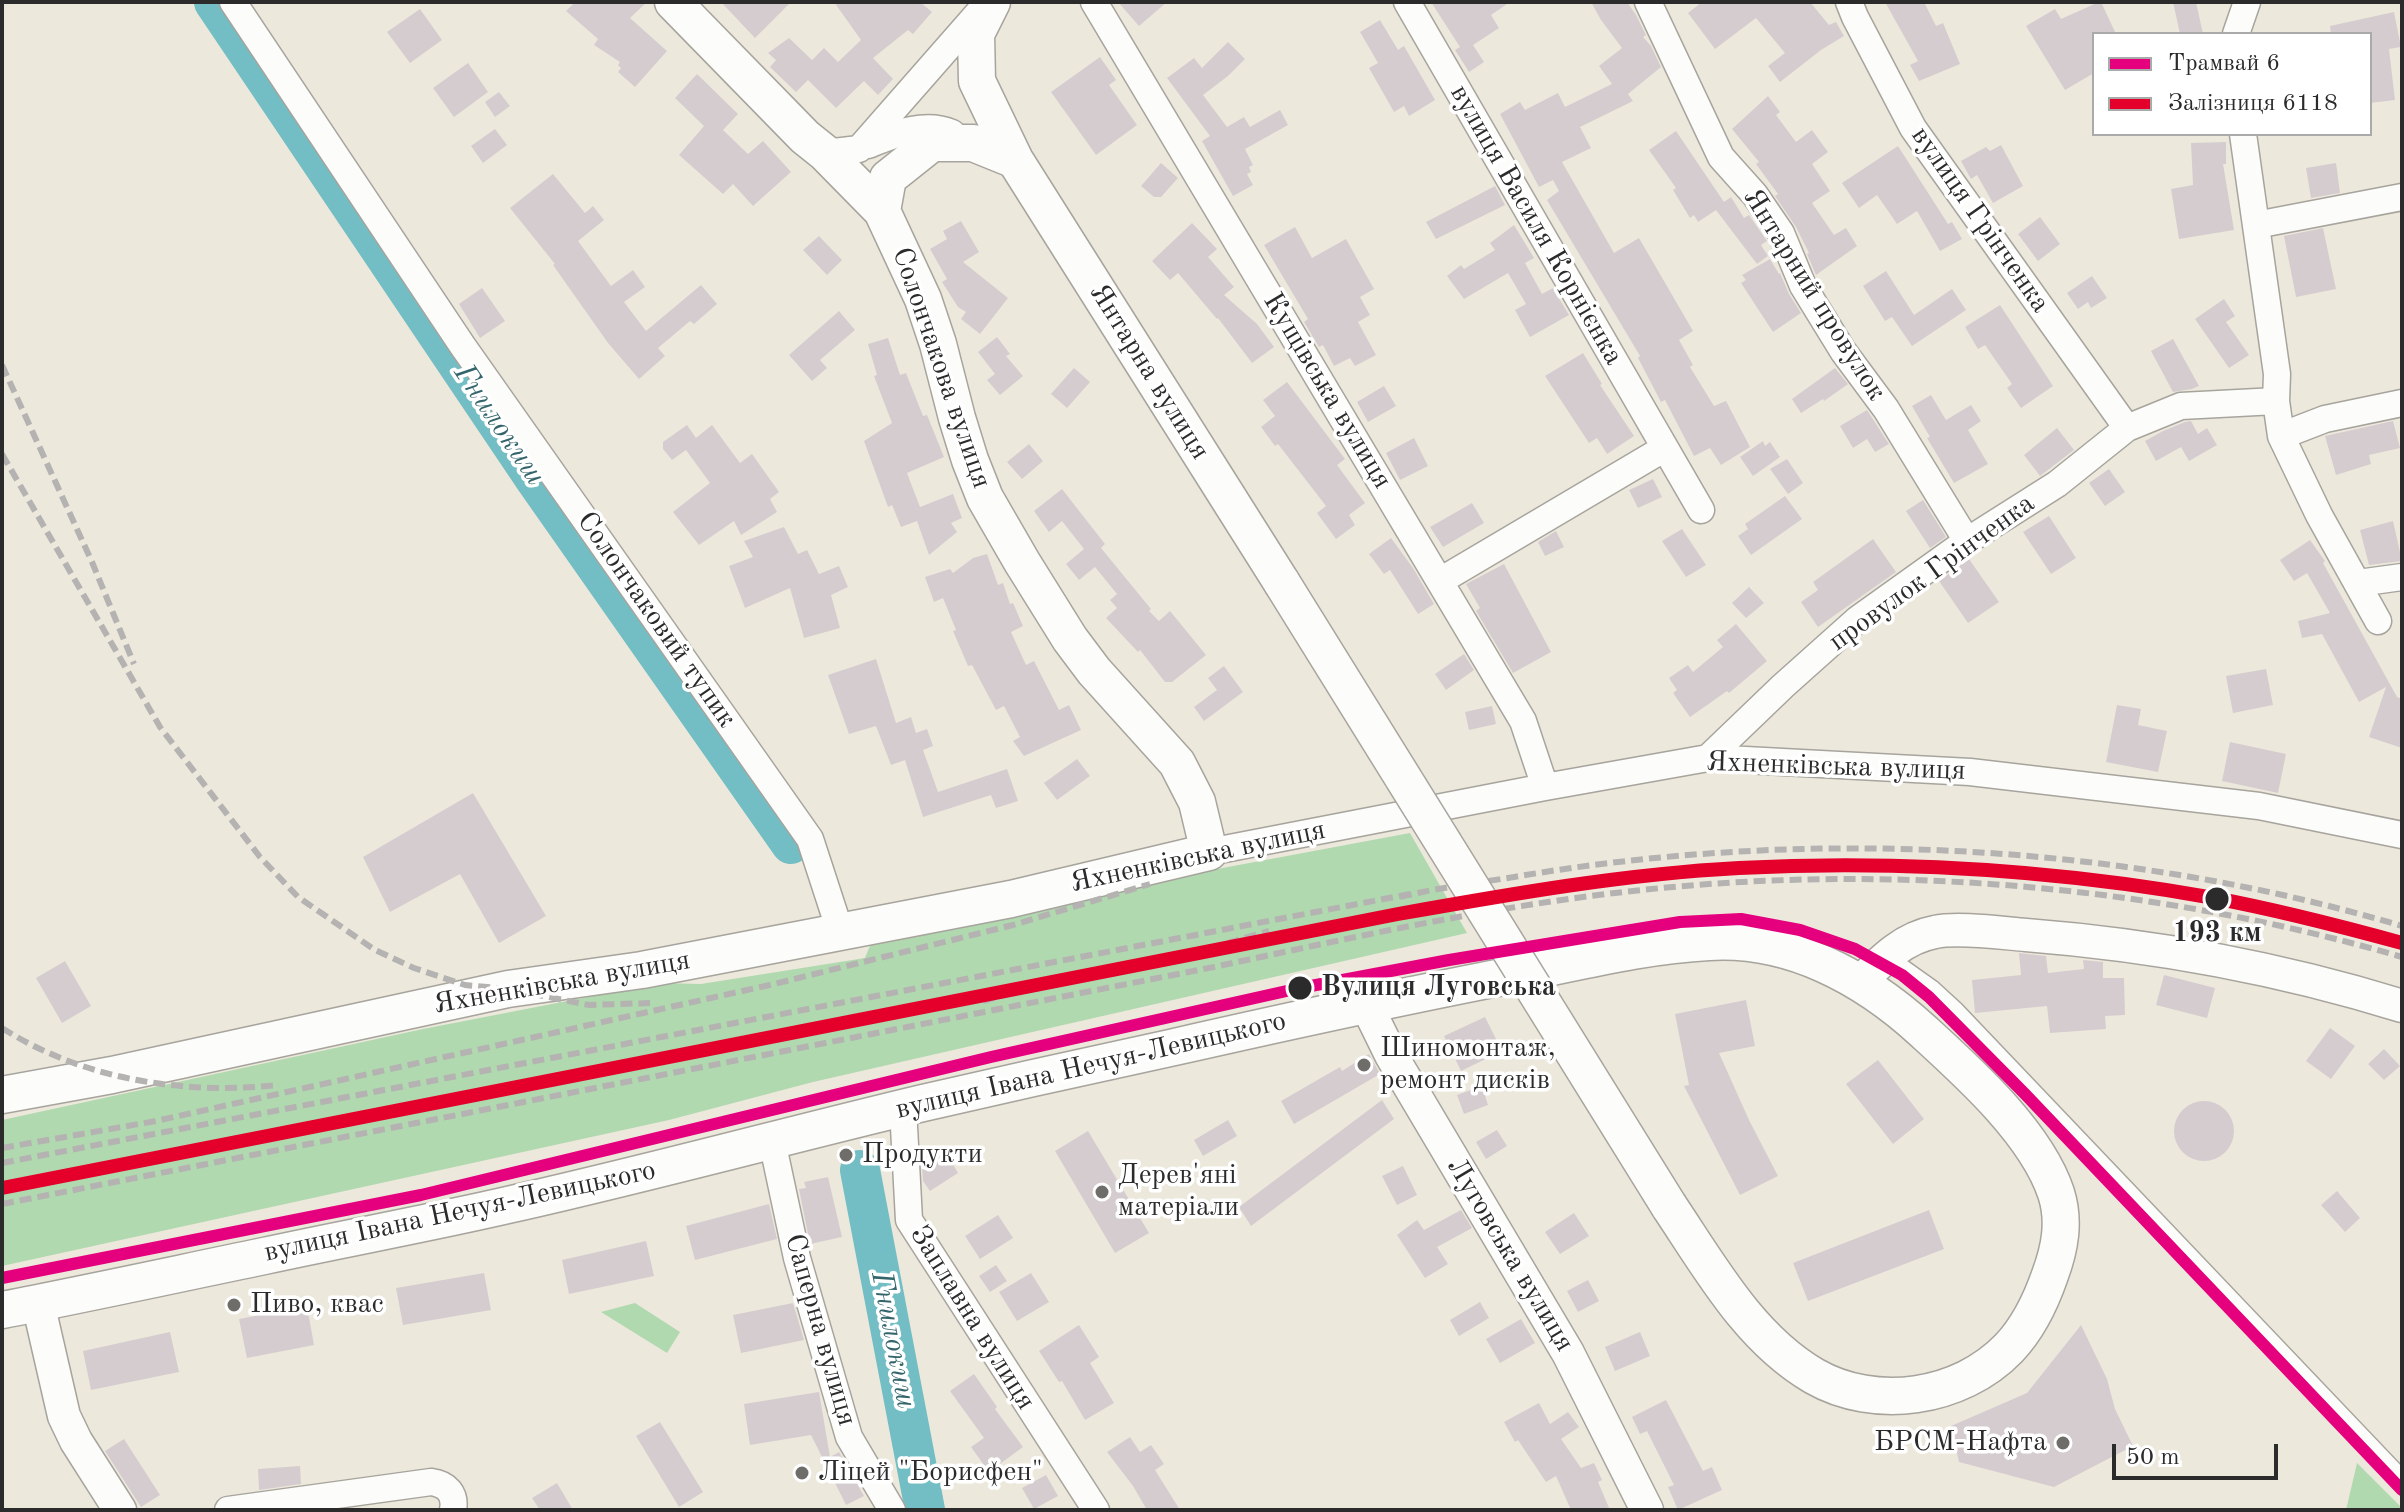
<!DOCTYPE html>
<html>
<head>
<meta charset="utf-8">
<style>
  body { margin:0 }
  #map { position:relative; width:2404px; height:1512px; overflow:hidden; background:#ede8dc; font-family:"Old Standard TT",serif }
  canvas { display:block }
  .frame { position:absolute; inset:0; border:4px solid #2b2b2b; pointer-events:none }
  .legend { position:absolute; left:2092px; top:32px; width:280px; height:104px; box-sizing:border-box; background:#fff; border:2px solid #aaa; margin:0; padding:10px 14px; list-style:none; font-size:24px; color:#2b2b2b }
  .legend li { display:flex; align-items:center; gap:16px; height:40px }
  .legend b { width:40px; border:2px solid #aaa }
  .scale { position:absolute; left:2112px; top:1444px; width:166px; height:36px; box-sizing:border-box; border:4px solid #2b2b2b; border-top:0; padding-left:10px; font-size:24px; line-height:28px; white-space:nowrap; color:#2b2b2b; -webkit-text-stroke:6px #fff; paint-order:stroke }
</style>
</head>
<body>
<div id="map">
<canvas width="2404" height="1512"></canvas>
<div class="frame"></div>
<ul class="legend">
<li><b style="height:10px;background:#e5007d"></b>Трамвай 6</li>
<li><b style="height:10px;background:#e4002b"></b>Залізниця 6118</li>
</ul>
<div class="scale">50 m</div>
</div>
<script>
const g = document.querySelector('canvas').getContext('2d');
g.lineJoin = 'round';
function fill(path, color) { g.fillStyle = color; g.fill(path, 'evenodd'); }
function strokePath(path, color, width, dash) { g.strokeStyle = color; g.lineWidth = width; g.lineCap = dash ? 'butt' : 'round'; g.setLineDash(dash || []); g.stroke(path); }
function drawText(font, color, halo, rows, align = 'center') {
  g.font = font + ' "Old Standard TT",serif'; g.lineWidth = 7; g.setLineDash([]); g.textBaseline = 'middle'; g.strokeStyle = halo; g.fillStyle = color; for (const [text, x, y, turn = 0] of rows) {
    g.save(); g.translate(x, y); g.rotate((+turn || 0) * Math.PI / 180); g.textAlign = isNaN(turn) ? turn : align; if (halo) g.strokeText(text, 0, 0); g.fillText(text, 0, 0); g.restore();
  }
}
fill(new Path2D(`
  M1410,833L1467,933L813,1082L669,1120L2,1266V1120L423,1029L660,983L701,984L865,958L873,938L1094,892Z
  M635,1303L680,1332L667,1353L601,1312Z
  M2357,1463L2402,1508V1510H2346Z`), '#b0d9af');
strokePath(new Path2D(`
  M214,2L535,479L791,844
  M860,1170L925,1510`), '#72bec4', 40);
fill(new Path2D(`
  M575,2H647L630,18L667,51L635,87L618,72L621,68L618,65L620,62L594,45L598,39L566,11Z
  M721,2H791L755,38Z
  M834,2H920L932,12L913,34L908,30L873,58L893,79L878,95L864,81L836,108L808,80L796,92L770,67L776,60L768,53L789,38L812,60L824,48L838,62L861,40Z
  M1118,2H1167L1139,26Z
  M1431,2H1510L1491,15L1499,28L1473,45L1484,62L1469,72L1455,50L1460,47Z
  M1591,2H1627L1636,15L1646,35L1643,37L1651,46L1661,67L1628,94L1633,101L1580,127L1591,148L1562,162L1614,253L1639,238L1693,331L1679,340L1693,365L1690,367L1714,406L1726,401L1750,447L1721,465L1710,448L1694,456L1665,400L1661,402L1638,358L1640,356L1547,200L1559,191L1553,180L1539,187L1500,114L1520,102L1525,110L1558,93L1565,107L1612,84L1599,66L1622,48L1601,20Z
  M1702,2H1810L1829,25L1836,22L1844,36L1821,50L1780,82L1768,66L1785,53L1756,18L1715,49L1688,13Z
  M1885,2H1924L1936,26L1943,23L1960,64L1919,81L1910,65L1918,61Z
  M2099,2H2101L2116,34H2094V73L2065,90L2026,26L2055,9L2061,19Z
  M2173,2H2196L2203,34H2180Z
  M420,9L442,40L410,63L387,32Z
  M2394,12L2401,47L2389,49L2395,100L2370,103V34H2331L2330,26Z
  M1380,20L1398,50L1404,46L1435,100L1409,116L1404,106L1394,112L1369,68L1378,63L1360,32Z
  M1228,42L1245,59L1228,76L1203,95L1227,127L1244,117L1250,127L1280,110L1288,125L1245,149L1253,165L1249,167L1251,172L1247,174L1253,185L1233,196L1202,141L1210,136L1167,78L1194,58L1202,68Z
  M1100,57L1116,80L1109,85L1137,125L1096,155L1051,92Z
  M468,63L488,92L454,117L433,88Z
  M697,74L738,114L723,130L748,154L763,141L791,172L753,206L733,184L723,194L679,155L704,126L675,98Z
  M499,92L510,106L495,117L485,102Z
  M1768,96L1780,112L1776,115L1796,142L1812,130L1828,152L1812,164L1830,191L1812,203L1834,235L1846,228L1857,246L1816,275L1807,254L1809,253L1796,227L1775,196L1778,194L1756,164L1759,162L1732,129Z
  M495,129L507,145L483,163L471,146Z
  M1676,131L1724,202L1731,197L1744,218L1749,215L1767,241L1761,245L1768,256L1757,264L1716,210L1698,222L1694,215L1690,218L1673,190L1676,188L1649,150Z
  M2226,142V164H2223L2234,230L2179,239L2171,189L2193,185L2191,143Z
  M2001,145L2023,186L1993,203L1977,175L1971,179L1961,161L1986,147L1990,151Z
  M1898,146L1948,224L1952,222L1962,239L1940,251L1917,211L1897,224L1877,195L1859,208L1842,183Z
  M1161,163L1178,178L1161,197H1154L1141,186Z
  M2336,163L2340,193L2311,198L2306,168Z
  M553,174L585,213L593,206L604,220L578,241L611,286L633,270L645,287L624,302L646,331L701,285L717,304L694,324L690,321L658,348L665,356L639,379L608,343L553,265L555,264L510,208Z
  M1495,186L1505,205L1436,239L1426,222Z
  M2040,217L2060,244L2038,261L2018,234Z
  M961,221L979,252L963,262L1008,298L980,334L961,319L966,312L958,307L942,282L947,279L930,249L947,239L943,231Z
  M1192,223L1217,249L1208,257L1234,287L1224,295L1257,324L1274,347L1252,363L1218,318L1217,319L1178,273L1170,280L1152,261Z
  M1514,225L1534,258L1525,263L1542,294L1553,288L1569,315L1530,337L1515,310L1526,304L1508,273L1464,299L1447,276L1461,265L1464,269L1495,250L1490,243Z
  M1295,227L1312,258L1346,239L1374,289L1360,297L1370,315L1358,322L1376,355L1355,366L1350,358L1334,366L1323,345L1319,347L1304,322L1308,319L1264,245Z
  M2323,228L2336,289L2296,297L2284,236Z
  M819,236L842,260L827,275L803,250Z
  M1770,259L1779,274L1780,273L1789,294L1801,313L1773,332L1741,283L1746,280L1742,275Z
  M1886,271L1914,315L1952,289L1966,310L1912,346L1892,317L1885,321L1863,286Z
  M2092,276L2107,298L2091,308L2088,302L2078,309L2067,293Z
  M482,288L505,321L480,338L459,304Z
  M2224,299L2235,316L2226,322L2249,355L2229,368L2195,319Z
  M2000,305L2053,386L2021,408L2007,388L2012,384L1985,345L1978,349L1965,327Z
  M839,311L855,330L820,360L827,368L812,381L789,355Z
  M997,337L1010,354L1006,356L1023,376L1000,395L987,380L995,374L978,352Z
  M888,338L900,375L906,373L923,416L927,415L944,457L907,473L920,507L953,494L962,518L951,523L957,532L929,555L917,521L901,527L892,505L888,507L864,441L892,423L874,376L877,375L868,344Z
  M2173,339L2199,386L2192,389L2173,392L2151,351Z
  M1583,353L1602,384L1600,385L1634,436L1607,454L1597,438L1589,443L1545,376Z
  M1074,368L1090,382L1067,408L1051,394Z
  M1835,368L1848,384L1824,401L1823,399L1801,413L1792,399Z
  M1287,382L1345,459L1337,465L1365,503L1349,515L1355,525L1336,539L1317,513L1326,506L1278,444L1275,446L1261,427L1275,416L1263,400Z
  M1384,386L1396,406L1368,422L1357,402Z
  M1931,395L1946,420L1971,405L1981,421L1968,430L1988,464L1954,483L1927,438L1930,437L1912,406Z
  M1867,410L1889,444L1875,452L1867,439L1853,448L1840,426Z
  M2191,421L2198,434L2207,428L2217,445L2189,461L2181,447L2156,461L2145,441L2163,431L2185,422Z
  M2393,421L2400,448L2369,455L2371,464L2336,475L2325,436Z
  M687,425L696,438L712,425L740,463L752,454L779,492L770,499L777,512L741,535L734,521L699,545L673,512L710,483L686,450L672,460L663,449V442Z
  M2057,428L2074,450L2040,476L2024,455Z
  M1414,438L1428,466L1400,480L1386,453Z
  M1763,441L1765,446L1770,442L1780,457L1753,476L1740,457Z
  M1029,444L1043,461L1022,479L1007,462Z
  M1787,459L1803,483L1788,494L1770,469Z
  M2109,469L2125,492L2105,506L2089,483Z
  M1653,479L1662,497L1638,508L1629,490Z
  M1062,489L1105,544L1101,548L1151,609L1149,611L1159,621L1170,611L1206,655L1172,682H1165L1140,650L1138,652L1106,618L1117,608L1110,600L1117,594L1095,567L1079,580L1066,564L1084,549L1062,521L1049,532L1034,511Z
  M1785,496L1802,519L1751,555L1738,536L1748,529L1745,524Z
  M1923,500L1946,537L1930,548L1906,511Z
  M1472,503L1484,523L1443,547L1430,527Z
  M2049,516L2076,558L2051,574L2023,532Z
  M2393,521L2402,561L2369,565L2360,530Z
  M784,527L798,554L807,550L819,574L839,566L848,587L831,595L840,628L804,638L790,588L745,608L729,566L753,557L744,541Z
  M1682,529L1706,565L1686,577L1662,541Z
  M1556,531L1564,547L1545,556L1538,542Z
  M1391,538L1413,568L1434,604L1418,614L1390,570L1384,574L1369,554Z
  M1873,539L1896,572L1818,627L1801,602L1818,590L1813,582Z
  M2310,540L2325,561L2323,563L2397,697L2402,699V748L2369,737L2386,687L2359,702L2322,634L2302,638L2298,621L2330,613L2307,573L2294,581L2280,560Z
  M987,554L998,585L1003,583L1010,604L1013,603L1023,626L1011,632L1026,665L1034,661L1059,710L1069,705L1081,730L1024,756L1013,741L1020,737L1004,706L996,710L972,665L968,666L953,631L956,630L943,598L934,602L925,577L950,569L953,573L973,558Z
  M1969,559L1999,602L1968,623L1939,581Z
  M1504,564L1551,652L1513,673L1476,611L1480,608L1466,584Z
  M1749,587L1764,603L1746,618L1732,603Z
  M1736,624L1767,661L1729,693L1727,691L1690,717L1673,693L1677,690L1669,678L1688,665L1693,672L1723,647L1717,640Z
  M1464,654L1474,670L1446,690L1435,674Z
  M876,659L896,723L911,717L916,733L927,729L933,746L923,750L938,792L1007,769L1018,801L996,808L991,795L923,817L905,760L891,765L876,726L849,734L828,675Z
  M1224,666L1243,692L1204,721L1194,707L1217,690L1208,678Z
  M2266,669L2273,705L2233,713L2226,676Z
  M2117,705L2141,709L2138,725L2167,731L2158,772L2106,762Z
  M1492,706L1496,724L1469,730L1465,712Z
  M2230,742L2286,754L2278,793L2222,781Z
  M1077,759L1090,776L1057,800L1044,783Z
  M473,793L546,916L499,943L460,874L390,912L363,857Z
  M2019,953L2046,956L2048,973L2084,969L2083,960L2103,962V978H2124L2125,1015L2105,1016L2106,1029L2050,1033L2047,1006L1975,1013L1972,980L2021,975Z
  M65,961L91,1006L62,1023L36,978Z
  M2164,975L2215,988L2207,1018L2156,1005Z
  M1746,1000L1755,1046L1719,1053L1749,1120L1778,1176L1740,1195L1684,1086L1689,1085L1675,1014Z
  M1485,1017L1502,1051L1461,1071L1444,1036Z
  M2330,1028L2355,1046L2331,1079L2306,1061Z
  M2384,1049L2400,1066L2384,1080L2368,1064Z
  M1369,1054L1380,1074L1294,1124L1281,1101L1340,1067L1342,1071Z
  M1878,1060L1924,1119L1893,1144L1846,1084Z
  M1482,1086L1488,1105L1464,1114L1457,1095Z
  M1382,1100L1394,1119L1251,1226L1239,1207Z
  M2174 1131a30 30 0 1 1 60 0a30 30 0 1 1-60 0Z
  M1228,1120L1237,1136L1203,1156L1194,1140Z
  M1497,1130L1507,1146L1486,1159L1476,1142Z
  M1088,1131L1149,1233L1115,1253L1055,1151Z
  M945,1151L958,1173L930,1191L923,1181L922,1166Z
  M1403,1166L1417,1195L1397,1205L1382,1176Z
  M828,1177L842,1237L810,1244L799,1189L806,1188L804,1182Z
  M2337,1191L2360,1218L2345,1232L2321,1205Z
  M769,1204L777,1239L695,1260L686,1226Z
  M1461,1210L1472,1228L1437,1247L1448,1264L1425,1278L1397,1235L1417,1220L1424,1230Z
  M1929,1210L1944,1249L1808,1301L1793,1263Z
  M1574,1213L1589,1236L1560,1254L1545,1232Z
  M998,1215L1013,1238L980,1259L965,1236Z
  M646,1241L654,1276L569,1294L562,1260Z
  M996,1265L1007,1281L990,1292L979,1276Z
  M484,1273L491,1310L403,1325L396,1288Z
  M1031,1273L1049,1302L1017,1321L999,1292Z
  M1588,1280L1599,1301L1578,1312L1567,1291Z
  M1480,1302L1489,1318L1459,1336L1450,1320Z
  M793,1303L804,1340L741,1353L733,1315Z
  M307,1306L314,1345L247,1358L239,1319Z
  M1521,1319L1535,1343L1500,1363L1486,1339Z
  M1079,1325L1099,1357L1090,1363L1114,1403L1085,1420L1062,1381L1059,1382L1039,1351Z
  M2081,1325L2107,1379L2115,1409L2133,1446L2054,1487L1959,1462L1951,1426L2027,1393Z
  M170,1332L179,1372L91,1390L83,1351Z
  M1640,1332L1650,1356L1615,1371L1605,1347Z
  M974,1374L997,1407L995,1409L1023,1447L989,1472L971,1447L984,1438L950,1391Z
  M819,1392L830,1457L839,1452L864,1496L846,1505L811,1435L750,1445L744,1404Z
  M1666,1400L1703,1471L1712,1467L1722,1490L1678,1510L1668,1487L1674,1485L1647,1431L1640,1434L1632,1417Z
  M1539,1403L1550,1424L1568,1412L1579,1427L1561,1439L1581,1468L1594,1463L1602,1480L1598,1482L1610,1510H1571L1556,1476L1546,1482L1518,1440L1515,1442L1504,1422Z
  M660,1422L703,1492L679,1507L636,1436Z
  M1130,1437L1140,1452L1151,1445L1164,1464L1155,1470L1180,1510H1147L1133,1486L1107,1452Z
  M124,1439L160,1495L141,1507L105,1451Z
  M300,1466L301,1484L259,1490L258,1469Z
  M1046,1475L1058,1496L1034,1509L1022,1488Z
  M557,1483L573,1510H540L532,1498Z`), '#d5ccd0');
const pedestrian = new Path2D(`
  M1886,957L1931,989L1955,1011L2402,1480`);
const minor = new Path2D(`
  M233,2L462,345L810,839L840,931
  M1094,2L1523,721L1545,787
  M1407,2L1701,510
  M1648,2L1721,157L1755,195L1781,233L1803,286L1843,351L1886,409L1967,541
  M1849,2L1855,17L1913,128L2127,428
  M2236,34L2247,2
  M868,145C895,134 924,121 952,133
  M825,153L859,149L980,11
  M2256,225L2402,197
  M2276,401L2281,436L2319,515L2378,621
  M2281,436L2325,419L2402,403
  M1440,581L1665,448
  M2358,583L2402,577
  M1708,758L1783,686L1858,619L1967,541L2057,484L2127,428L2181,406L2276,401L2277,374L2243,134
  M1209,852L1545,787L1708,758L1970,772L2259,806L2402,835
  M903,1108L909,1220L1096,1510
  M772,1141L797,1258L849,1437L892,1510
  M228,1510L431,1482C447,1484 456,1494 453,1510`);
const tertiary = new Path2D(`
  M1860,982C1882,960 1903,938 1935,932C1958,927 2001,933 2026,935C2153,945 2280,968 2402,1006
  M1366,1004L1391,1055L1568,1353L1647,1510
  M38,1303L64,1416L76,1441L120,1510`);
const secondary = new Path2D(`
  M1015,160L1282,583
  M882,211L888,178L932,143H973L1015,160L977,81L976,34L992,2
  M2,1095L112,1075L508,989L642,970L1011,899L1209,852L1197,802L1177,763L1094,671L1070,639L1022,562L985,498L970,460L957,418L938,344L923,299L882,211L825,153L805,137L673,2
  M2,1310C90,1293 177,1274 264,1256C347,1238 430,1223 512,1204C650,1173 785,1136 923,1103C1005,1084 1088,1066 1170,1048C1289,1021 1408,995 1528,972C1587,960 1648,945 1709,942C1790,937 1864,977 1923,1031C1969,1073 2036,1133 2056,1193C2065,1221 2060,1248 2050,1275C2041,1301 2028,1328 2009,1348C1960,1399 1875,1411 1814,1376C1749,1338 1710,1267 1669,1206`);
strokePath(pedestrian, '#a7a49d', 21);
strokePath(minor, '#a7a49d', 29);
strokePath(tertiary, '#a7a49d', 35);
strokePath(secondary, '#a7a49d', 39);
strokePath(pedestrian, '#fcfcfa', 18);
strokePath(minor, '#fcfcfa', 26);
strokePath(tertiary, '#fcfcfa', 32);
strokePath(secondary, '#fcfcfa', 36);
strokePath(new Path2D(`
  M2,365L92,562L134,664
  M2,454L160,727L260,857L298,897L375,950L414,968L465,985L508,989L589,1005L650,1003
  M1400,897C1437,888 1476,883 1514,877C1804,827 2119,842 2402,926
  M1193,953L1269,931
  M983,1001L1038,986
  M2,1028C84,1080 183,1095 279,1085
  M2,1148L156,1121L774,984L1013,925L1150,884
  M2,1163L1410,894
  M2,1204L1214,967C1355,937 1497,905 1642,890C1895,863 2158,886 2402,957`), '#b4b3b2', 6, [12, 6]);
const secondaryBridge = new Path2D(`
  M1282,583L1669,1206`);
strokePath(secondaryBridge, '#a7a49d', 39, []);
strokePath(secondaryBridge, '#fcfcfa', 36);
strokePath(new Path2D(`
  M2,1188L1398,914C1511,894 1624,874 1739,868C1898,860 2057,870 2214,898C2278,910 2340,926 2402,943`), '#e4002b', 14);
strokePath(new Path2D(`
  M2,1278L421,1195L991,1057L1300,988L1449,960L1680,922L1741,919L1800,930L1855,949L1902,975L1929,997L2025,1094L2402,1490`), '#e5007d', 12);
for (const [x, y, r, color] of [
  [2217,899,13,"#2b2b2b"],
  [1300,988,13,"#2b2b2b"],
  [1364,1065,8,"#6f6d69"],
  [846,1155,8,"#6f6d69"],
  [1102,1192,8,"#6f6d69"],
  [234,1305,8,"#6f6d69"],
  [2063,1443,8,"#6f6d69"],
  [802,1473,8,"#6f6d69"]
]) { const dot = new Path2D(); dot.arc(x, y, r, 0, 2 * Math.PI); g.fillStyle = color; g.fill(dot); strokePath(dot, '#fff', 3); }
drawText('28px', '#2b2b2b', '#fff', [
  ["вулиця Грінченка",1980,220,55],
  ["вулиця Василя Корнієнка",1536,225,60],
  ["Янтарний провулок",1814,295,58],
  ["Солончакова вулиця",941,368,71],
  ["Янтарна вулиця",1149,372,58],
  ["Кущівська вулиця",1327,391,59],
  ["провулок Грінченка",1932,573,-36],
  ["Солончаковий тупик",656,620,55],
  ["Яхненківська вулиця",1836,767,2],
  ["Яхненківська вулиця",1198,857,-12],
  ["Яхненківська вулиця",562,983,-10],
  ["вулиця Івана Нечуя-Левицького",1091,1066,-13],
  ["вулиця Івана Нечуя-Левицького",460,1212,-12],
  ["Луговська вулиця",1510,1255,59],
  ["Заплавна вулиця",972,1318,58],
  ["Саперна вулиця",820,1330,74]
]);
drawText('bold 28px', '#2b2b2b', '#fff', [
  ["193 км",2217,934],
  ["Вулиця Луговська",1321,988,"left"]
]);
drawText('28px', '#2b2b2b', '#fff', [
  ["Шиномонтаж,",1380,1049],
  ["ремонт дисків",1380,1081],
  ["Продукти",862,1155],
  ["Дерев'янi",1118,1176],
  ["матерiали",1118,1208],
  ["Пиво, квас",250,1305],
  ["БРСМ-Нафта",2047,1443,"right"],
  ["Ліцей \"Борисфен\"",818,1473]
], 'left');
drawText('italic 30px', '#33656b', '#fff', [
  ["Гнилокиш",499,425,56],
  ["Гнилокиш",893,1340,79]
]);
</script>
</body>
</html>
